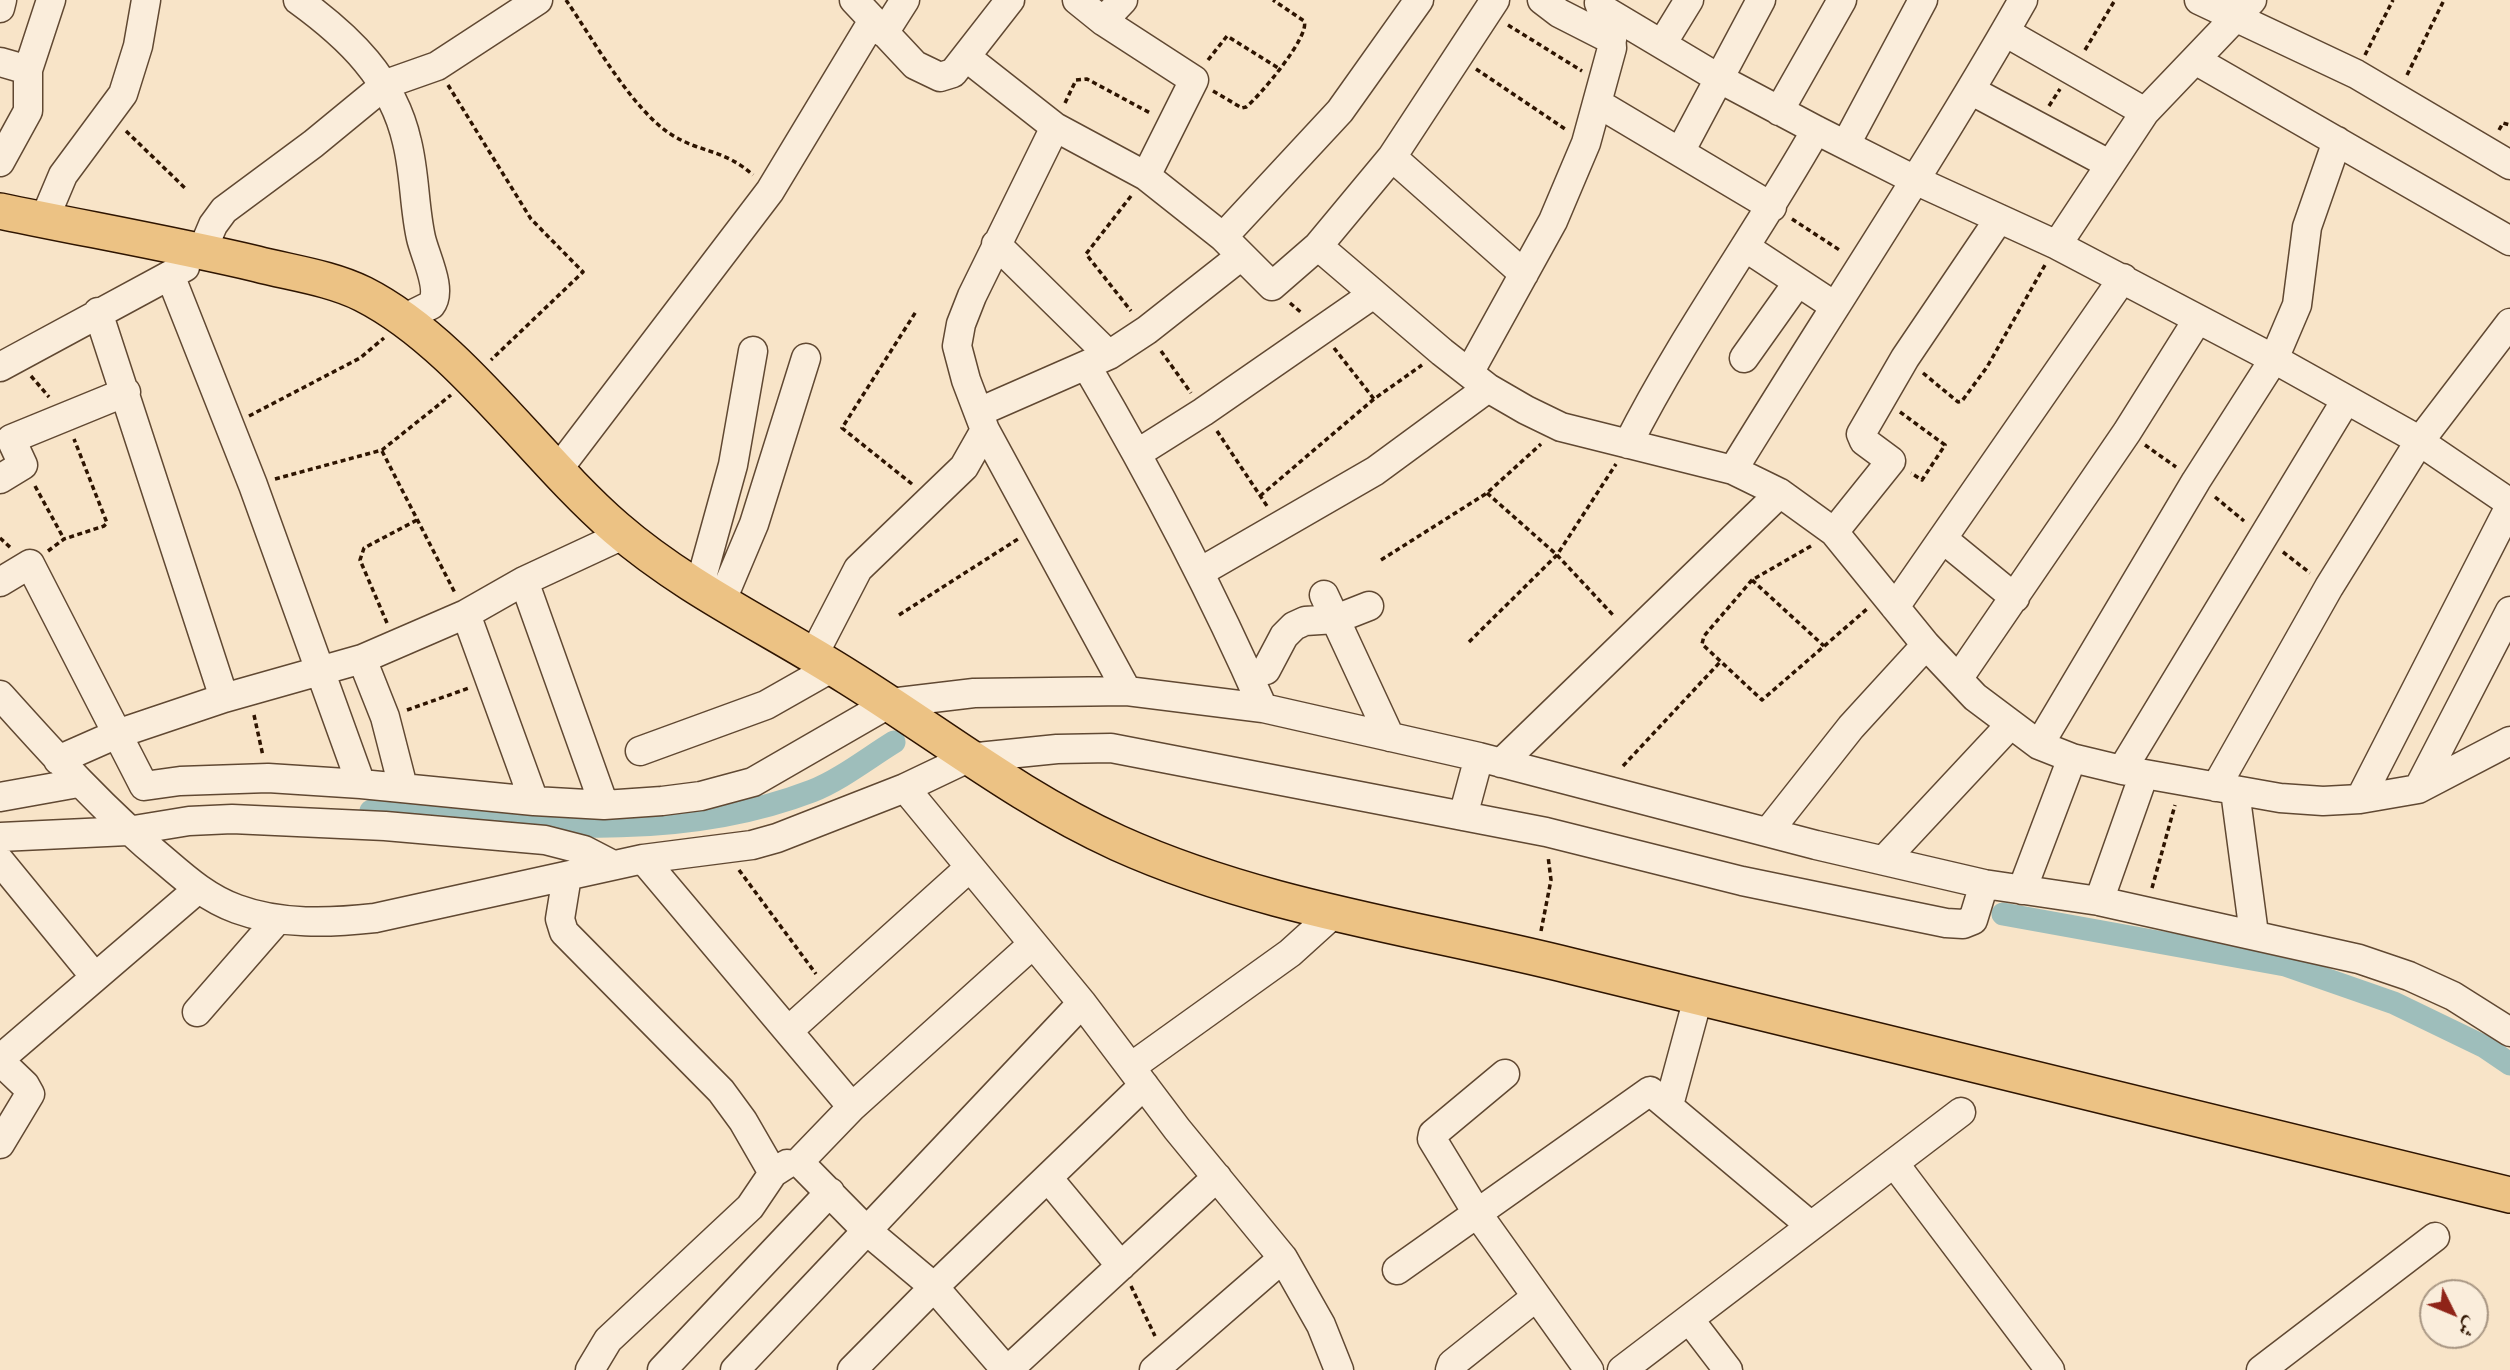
<!DOCTYPE html>
<html>
<head>
<meta charset="utf-8">
<style>
  body { margin:0 }
  #map { position:relative; width:2510px; height:1370px; overflow:hidden; background:#f8e4c8; font-family:"Libre Bodoni",Amiri,serif }
  canvas { display:block }
  .north { position:absolute; left:2419px; top:1279px; width:70px; height:70px; box-sizing:border-box; background:#faeddb; border:2px solid #a89683; border-radius:50%; rotate:133deg; font-size:19px; font-weight:700; line-height:28px; text-align:center; color:#2e1400 }
  .north::after { content:''; display:block; margin:auto; width:24px; height:32px; background:#8f2418; clip-path:polygon(50% 0,100% 100%,50% 72%,0 100%) }
</style>
</head>
<body>
<div id="map">
<canvas width="2510" height="1370"></canvas>
<div class="north">ش</div>
</div>
<script>
const g = document.querySelector('canvas').getContext('2d');
g.lineJoin = 'round';
function strokePath(path, color, width, dash) { g.strokeStyle = color; g.lineWidth = width; g.lineCap = dash ? 'butt' : 'round'; g.setLineDash(dash || []); g.stroke(path); }
strokePath(new Path2D(`
  M371,811C519,823 669,846 812,791C840,780 868,758 894,742
  M2003,914L2285,965L2394,1003L2485,1047L2510,1064`), '#9ebebb', 23);
const minor = new Path2D(`
  M298,0C349,37 393,79 407,142C415,174 414,207 421,238C425,256 443,290 431,305L403,319
  M854,0L915,65L940,77L953,73L1010,0
  M1077,0L1103,21L1194,80L1146,176
  M1495,0L1392,157L1318,246L1442,352L1488,388L1526,410L1561,427L1733,470L1780,493L1834,532L1926,645L1975,697L2039,745L2072,758L2122,770L2280,798L2323,801L2360,799L2418,789L2510,741
  M1542,0L1559,13L1612,40
  M2199,0L2356,74L2510,165
  M0,8L2,0
  M1601,8L1720,79L1816,130L1917,181L2057,245L2274,359L2410,435L2510,503
  M1103,21L1123,0
  M2005,32L2145,112
  M884,33L905,0
  M1662,44L1689,0
  M966,57L1055,127L1146,176L1223,237L1272,286L1318,246
  M2197,61L2510,241
  M0,62L28,70
  M1972,91L2109,164
  M1599,104L1772,207
  M1779,111L1842,0
  M1055,127L972,296L961,324L957,346L966,380L985,430L1127,691
  M1846,144L1923,0
  M1680,152L1761,0
  M1392,157L1524,274
  M0,162L28,111V70L51,0
  M44,220L63,175L123,94L138,46L146,0
  M1223,237L1340,111L1419,0
  M996,244L1109,355
  M2057,245L2145,112L2252,0
  M1745,247L1833,305
  M202,251L213,225L224,210L313,144L386,84L437,66L538,0
  M170,275L253,485L361,784
  M98,312L224,698
  M1744,358L1798,282
  M1086,365C1151,476 1211,589 1263,708
  M0,367L185,267
  M1469,373L1553,221L1586,143L1612,48L1611,34L1599,3
  M979,412L1109,355L1147,330L1241,256
  M1628,444C1683,335 1756,236 1816,130
  M1138,453L1203,412L1372,295
  M1733,470C1829,313 1932,160 2023,0
  M556,472L770,191L872,22
  M0,479L23,465L11,439L126,392
  M1834,532L1891,461L1864,441L1861,434L1905,358L1999,219
  M1943,539L2015,598
  M1200,572L1375,471L1488,388
  M524,581L604,805
  M0,582L30,564L144,786L180,781L268,778L361,784L534,801L604,805L662,801L701,796L753,782L890,703L974,693L1127,691L1263,708L1479,757L1816,845L1984,884
  M699,588L733,465L753,351
  M1324,595L1390,737
  M722,600L754,524L806,358
  M1895,607L2123,278
  M466,614L534,801
  M813,656L858,569L964,467L985,430
  M362,659L385,717L403,787
  M1266,670L1284,636L1294,626L1305,621L1336,619L1369,606
  M1958,679L2127,432L2198,319
  M0,695C53,754 105,812 166,862C188,881 209,899 237,909C280,925 330,923 375,918L643,859L752,845L777,838L905,788L968,758L1057,749L1111,748L1546,832L1742,881L1946,923L1963,924L1973,920L1984,884L2099,901L2359,959L2409,976L2453,996L2510,1032
  M2039,745L2196,481L2274,359L2297,305L2307,227L2337,141
  M640,751L766,705L833,667
  M58,760L117,734L224,698L362,659L466,614L524,581L623,535
  M1501,763L1780,493
  M2122,770L2346,400
  M2216,787L2329,587L2419,442L2510,323
  M905,788L1082,1003L1177,1129L1283,1258L1154,1370
  M2418,789L2510,611
  M2235,791L2254,934
  M0,797L78,783
  M2360,799L2510,506
  M1463,816L1479,757
  M1768,832L1851,727L1926,645
  M0,837L128,831L189,821L232,819L385,826L545,840L584,850L613,865
  M643,859L852,1107
  M1884,860L2010,725
  M0,861L95,977
  M567,876L560,919L564,932L721,1091L743,1121L773,1173
  M2022,890L2072,758
  M2099,901L2144,774
  M197,1012L278,919
  M788,1031L969,868
  M0,1059L198,889
  M0,1061L25,1085L30,1094L0,1144
  M1131,1067L1290,953L1332,915
  M1505,1074L1433,1134L1432,1139L1477,1213L1589,1370
  M1669,1105L1698,998
  M1894,1163L2050,1370
  M1048,1178L1121,1266
  M1283,1258L1321,1325L1339,1370
  M1397,1270L1650,1091L1811,1226
  M1689,1319L1728,1370
  M590,1370L608,1340L750,1207L773,1173L787,1164
  M662,1370L830,1192
  M735,1370L1082,1003
  M852,1370L934,1287L1144,1085
  M1006,1370L934,1287L866,1230L799,1162L852,1107L1033,944
  M1008,1370L1217,1177
  M1450,1370L1452,1364L1536,1297
  M1622,1370L1961,1112
  M2261,1370L2435,1237`);
const major = new Path2D(`
  M0,211C86,229 172,244 257,264C292,273 331,278 363,294C458,342 534,457 616,528C685,588 771,628 848,677C938,733 1021,799 1118,843C1262,908 1419,928 1571,966C1883,1044 2196,1120 2510,1195`);
strokePath(minor, '#604832', 31);
strokePath(major, '#2e1400', 38);
strokePath(new Path2D(`
  M566,0C593,39 632,110 672,135C701,153 724,149 753,175
  M1508,25L1582,71
  M2085,50L2115,0
  M2365,55L2393,0
  M1208,60L1227,36L1280,69
  M1476,69L1565,129
  M2407,75L2444,0
  M448,85L531,219L583,272L491,360
  M1213,91L1242,108L1246,107C1260,96 1311,35 1304,21L1273,0
  M1065,103L1076,80L1087,79L1152,114
  M2049,106L2060,89
  M2499,130L2503,123L2510,125
  M126,131L186,189
  M1131,196L1086,254L1131,311
  M1792,219L1841,251
  M1290,303L1303,314
  M1334,348L1374,399
  M1161,351L1191,393
  M1923,373L1958,402L1962,401L1987,367L2045,265
  M31,376L49,397
  M1900,412L1945,445L1922,480L1911,473
  M249,416L360,358L384,338
  M1217,431L1267,506
  M2145,445L2176,467
  M382,451L455,593
  M275,479L382,450L451,395
  M912,484L842,428L917,310
  M35,486L64,539
  M1487,493L1557,555L1613,615
  M1260,496L1374,399L1422,365
  M2215,497L2244,521
  M0,538L12,549
  M1811,546L1752,580L1704,636L1702,644L1762,700L1867,609
  M48,551L64,539L104,526L107,523L74,439
  M2283,552L2310,573
  M1381,560L1487,493L1541,444
  M1752,580L1824,646
  M899,615L1018,539
  M387,623L360,560L364,548L417,520
  M1469,642L1557,555L1616,464
  M407,710L469,688
  M254,715L263,756
  M1623,766L1721,661
  M739,870L816,974
  M2152,888L2175,805
  M1541,931L1551,880L1548,856
  M1131,1286L1155,1336`), '#2e1400', 3.5, [5, 3.5]);
strokePath(minor, '#faeddb', 28);
strokePath(major, '#ecc284', 35);
</script>
</body>
</html>
